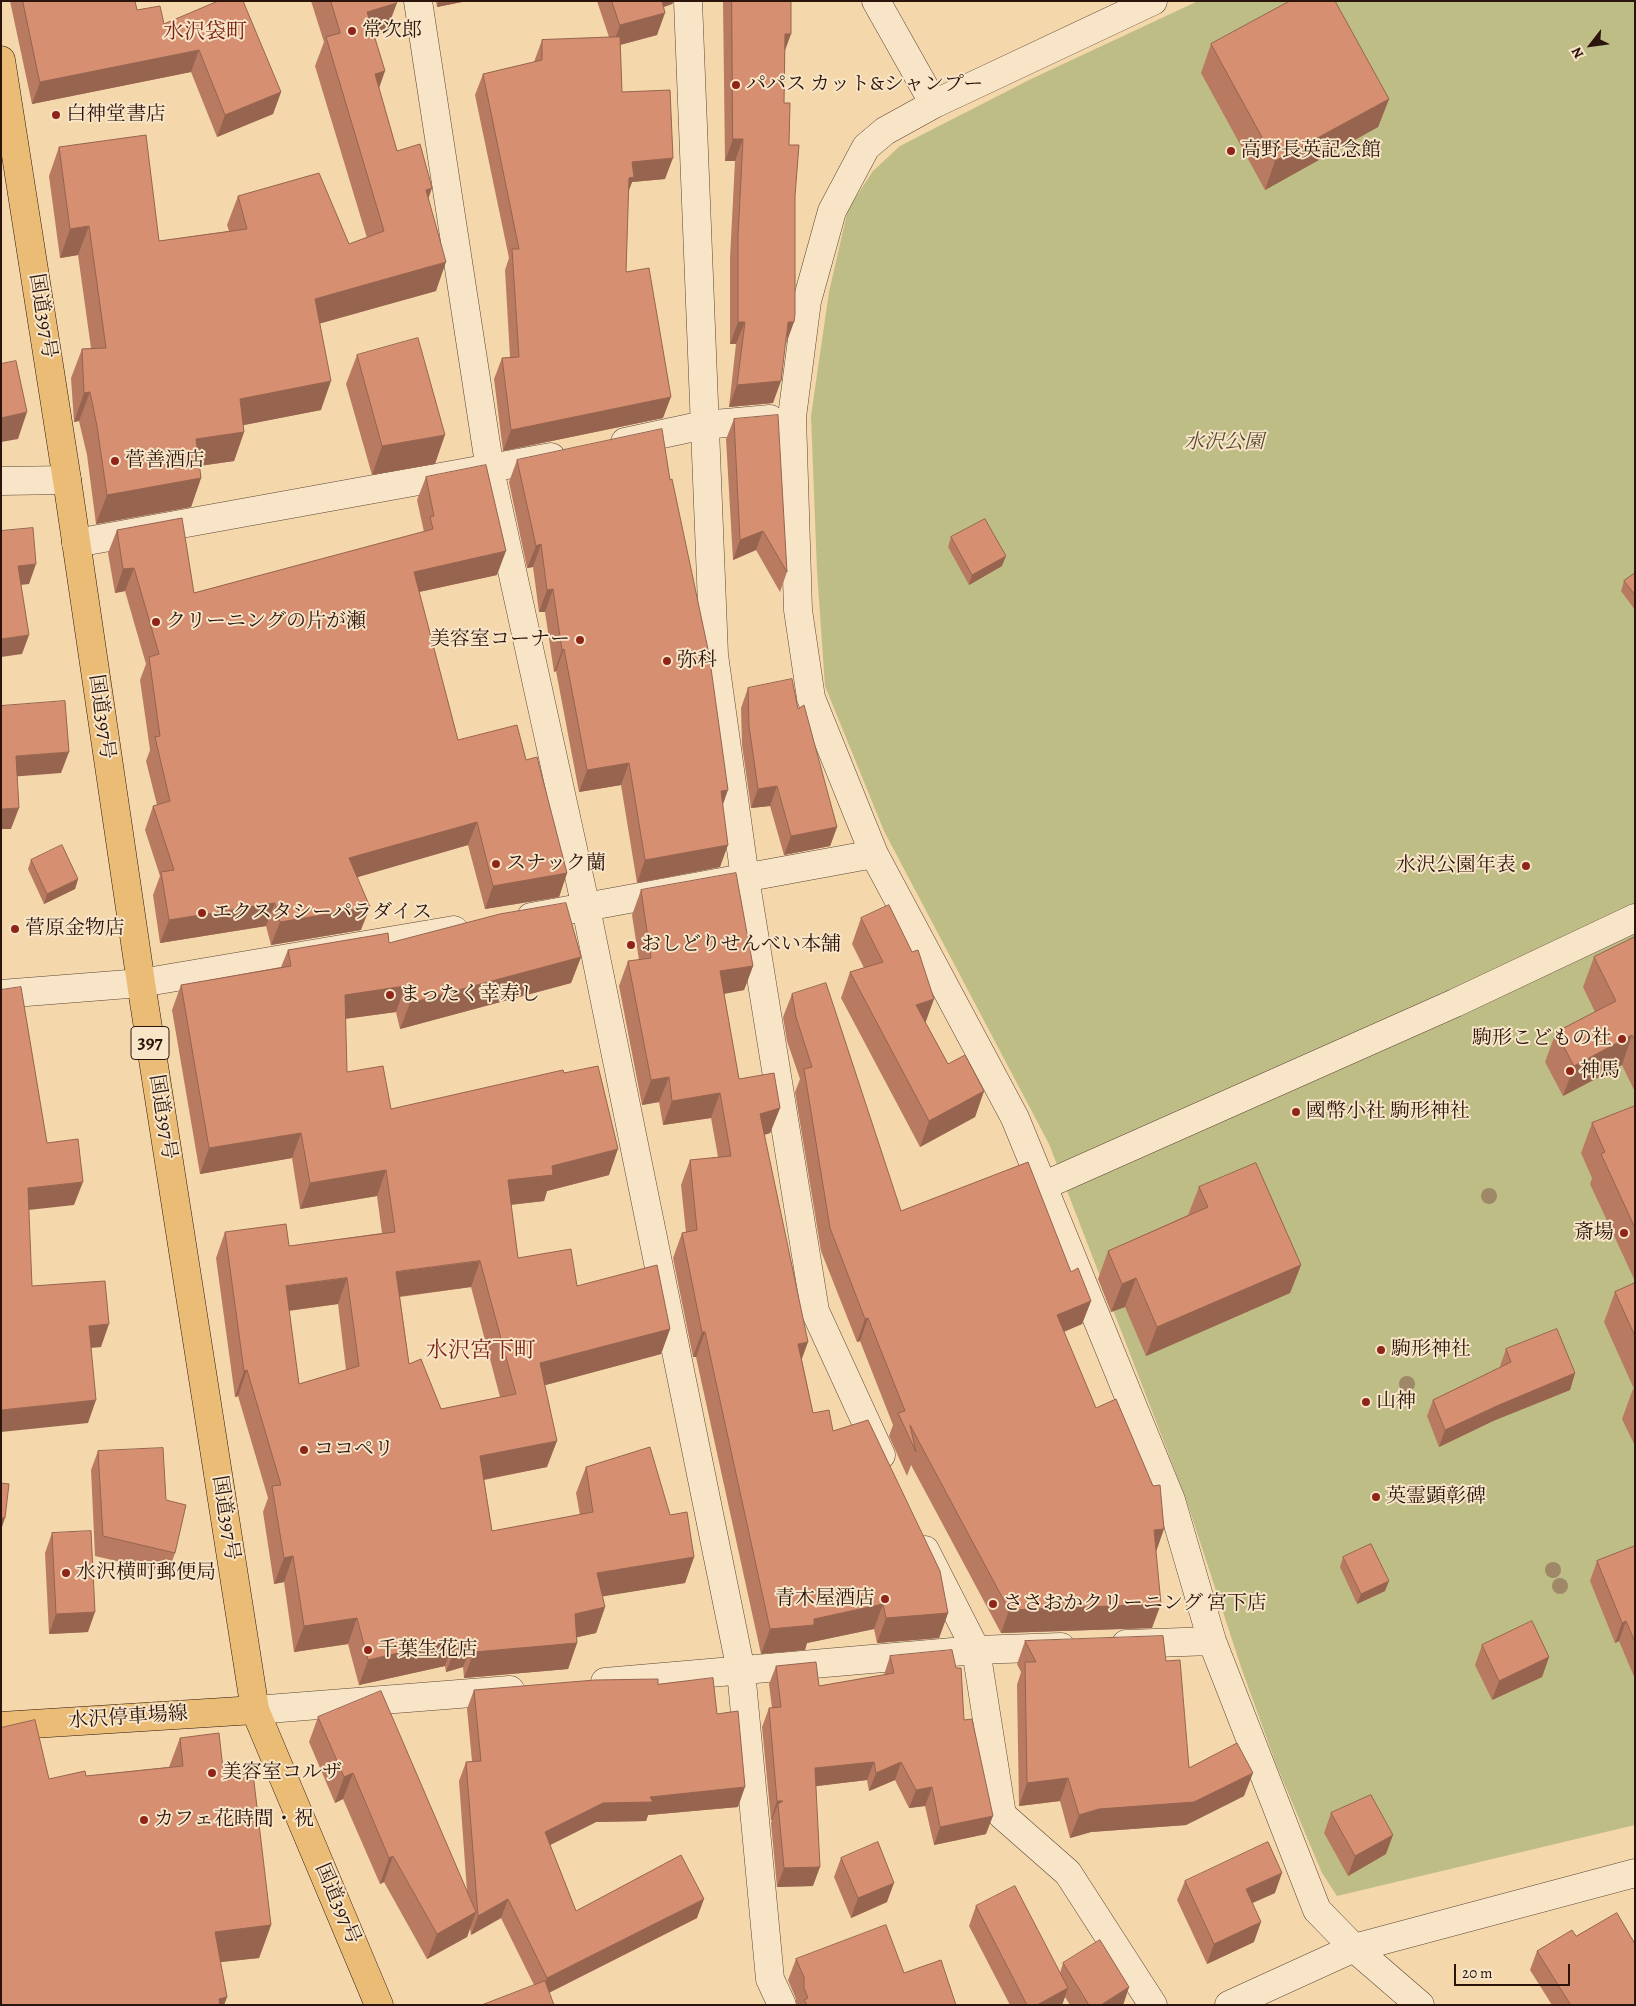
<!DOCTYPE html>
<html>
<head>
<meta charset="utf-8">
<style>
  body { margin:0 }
  #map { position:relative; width:1636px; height:2006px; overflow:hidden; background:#f4d7ab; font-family:Alegreya,serif }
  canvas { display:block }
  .frame { position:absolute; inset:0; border:2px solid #2a140c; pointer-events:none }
  .north { position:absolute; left:1566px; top:20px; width:50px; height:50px; -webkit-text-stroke:4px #f8e5c8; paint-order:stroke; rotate:240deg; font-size:14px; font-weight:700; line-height:20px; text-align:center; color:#2a140c }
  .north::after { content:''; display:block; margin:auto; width:18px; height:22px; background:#2a140c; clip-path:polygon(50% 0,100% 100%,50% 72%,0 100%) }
  .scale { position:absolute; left:1454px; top:1964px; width:116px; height:22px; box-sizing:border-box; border:2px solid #2a140c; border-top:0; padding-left:6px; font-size:15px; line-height:18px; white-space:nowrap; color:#2a140c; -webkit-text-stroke:4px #f8e5c8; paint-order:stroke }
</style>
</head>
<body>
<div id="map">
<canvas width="1636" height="2006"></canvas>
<div class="frame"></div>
<div class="north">N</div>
<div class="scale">20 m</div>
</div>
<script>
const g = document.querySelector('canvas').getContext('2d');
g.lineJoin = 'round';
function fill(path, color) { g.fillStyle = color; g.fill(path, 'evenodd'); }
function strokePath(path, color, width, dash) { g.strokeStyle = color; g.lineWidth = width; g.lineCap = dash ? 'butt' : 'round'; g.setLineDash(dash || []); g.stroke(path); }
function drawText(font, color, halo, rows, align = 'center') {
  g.font = font + ' Alegreya,"Noto Serif JP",serif'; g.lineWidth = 4; g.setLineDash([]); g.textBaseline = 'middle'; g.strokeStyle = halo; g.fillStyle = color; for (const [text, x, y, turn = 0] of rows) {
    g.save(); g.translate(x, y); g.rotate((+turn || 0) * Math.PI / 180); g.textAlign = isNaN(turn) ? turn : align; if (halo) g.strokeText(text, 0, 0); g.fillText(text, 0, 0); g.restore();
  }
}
fill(new Path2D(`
  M1198,1H1635V1825L1337,1896L1322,1873L1276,1764L1241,1667L1186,1499L1049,1144L884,831L825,686L817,571L811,416L829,292L848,209L873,171L900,146L1031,79Z`), '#bfbd86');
const minor = new Path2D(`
  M418,1L490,470L586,908L741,1671L770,1979L782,2005
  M688,1L714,655L745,878L815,1311L881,1455
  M876,1L934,104
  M625,442L704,425L770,419
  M1,481L67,480
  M76,543L551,457
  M874,854L811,698L798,610L792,417L807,301L832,211L866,147L885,131L934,104L1153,1
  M531,917L874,854L1015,1118L1171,1500L1212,1641L1317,1910L1354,1948L1420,2005
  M1,994L141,983L454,930
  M1043,1186L1455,1003L1635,918
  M925,1550L976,1650L1002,1815L1068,1873L1153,2005
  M1126,1644L1212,1641
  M605,1682L976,1650L1061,1647
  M255,1710L510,1690
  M1229,2005L1354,1948L1635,1873`);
const major = new Path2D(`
  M1,1726L255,1710`);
const highway = new Path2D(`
  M1,60L67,480L141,983L255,1710L379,2005`);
strokePath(minor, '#5c4534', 29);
strokePath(major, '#2a140c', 29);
strokePath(highway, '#2a140c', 29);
strokePath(minor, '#f8e5c8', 28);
strokePath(major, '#eabc76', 28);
strokePath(highway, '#eabc76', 28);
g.fillStyle = '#9e8868';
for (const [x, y] of [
  [1489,1196],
  [1407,1384],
  [1553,1570],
  [1560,1586]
]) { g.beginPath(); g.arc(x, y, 8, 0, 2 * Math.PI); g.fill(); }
fill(new Path2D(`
  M10,1H135L137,10L164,24L281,92L273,114L217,137L191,72L32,104Z
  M311,1H396L386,32L374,36L379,88L397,151L428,199L436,291L320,323L321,410L243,425L244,432L234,461L199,466L201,478L191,507L96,524L87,455L79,421L74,422L71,378L82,349L91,348L78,255L60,258L49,176L59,147L159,241L229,231L227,225L238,196L349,244L367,238L315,66L324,42Z
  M436,1H467L437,7Z
  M597,1H674L672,4L664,7L657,35L620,45L622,92L665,179L632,182L628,192L626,272L663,418L503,451L494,379L502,358L510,357L505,270L509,258L475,95L483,74L534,62L542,40L609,37Z
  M723,1H791L785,49L784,103L785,344L773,403L729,407L736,344H730V258L735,161H725Z
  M1211,44L1389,99L1378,127L1265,190L1201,73Z
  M357,355L435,464L372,475L346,384Z
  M734,419L787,572L780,592L756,550L733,560L726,439Z
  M517,460L723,805L720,867L637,883L621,785L579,792L556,671L554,672L545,612H539L533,567L527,568L509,482Z
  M426,477L497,575L419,592L458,740L526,760L567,873L559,897L485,909L468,845L357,877L361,930L271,945L266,926L160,943L153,895L160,876L145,830L153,806L157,805L146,761L150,750L140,680L146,664L125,591L115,593L108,553L117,530L194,593L424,532L417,500Z
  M951,537L1002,566L969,585L948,547Z
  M1635,573V610L1621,591L1624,581Z
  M748,688L798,709L837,827L830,846L784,855L770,806L751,808L742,745L741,708Z
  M31,860L78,879L75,889L44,904L28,869Z
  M641,890L753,966L744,990L724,994L739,1079L780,1108L770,1133L764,1135L802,1360L813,1413L833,1431L948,1613L939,1638L877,1643L874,1629L807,1643L805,1650L761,1654L696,1357H693L673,1258L682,1233H686L681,1185L690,1160L718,1157L711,1118L663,1125L659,1102L642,1105L619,986L628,961L639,960L632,915Z
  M861,918L925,1022L948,1064L984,1091L975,1117L920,1147L841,998L850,972L864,968L852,944Z
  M1635,937V1092L1622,1065L1563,1096L1545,1062L1556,1032L1595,1012L1583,987L1594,957Z
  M389,943L581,957L571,983L400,1029L396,1012L345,1019L347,1072L391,1109L609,1175L547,1191L544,1201L511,1205L518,1258L670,1329L661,1354L545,1385L547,1467L484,1480L492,1531L580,1515L576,1493L586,1467L670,1515L694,1557L685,1583L602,1596L605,1607L596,1633L577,1637V1643L568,1669L464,1678L463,1667L446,1672L445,1666L359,1685L348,1644L294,1652L284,1582L274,1584L263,1512L268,1498L238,1396L235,1397L216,1258L225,1232L289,1246L382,1233L377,1196L300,1209L292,1158L200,1174L172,1010L181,985L281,967L288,950ZM471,1287L500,1397L441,1409L409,1364L400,1297ZM338,1304L346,1370L299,1384L289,1311Z
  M792,994L901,1211L1071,1272L1091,1301L1082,1324L1064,1332L1156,1552L1152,1628L1001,1633L911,1465L907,1476L889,1436L893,1425L860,1341L857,1342L821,1251L795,1092L800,1079L787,1041L783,1017Z
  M1635,1106V1281L1590,1184L1592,1178L1581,1153L1592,1123Z
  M1199,1187L1301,1265L1290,1293L1146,1356L1125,1307L1111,1312L1098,1279L1108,1251L1188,1215Z
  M1635,1283V1446L1622,1419L1633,1389H1634L1604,1322L1615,1292Z
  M1506,1349L1575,1373L1570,1390L1493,1421L1439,1447L1427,1416L1433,1400L1501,1367L1500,1366Z
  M98,1451L166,1500L175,1553L168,1573L95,1556L91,1470Z
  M52,1533L88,1632L49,1634L45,1553Z
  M1635,1546V1679L1619,1641L1615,1643L1590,1581L1597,1561Z
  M1343,1557L1385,1591L1357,1604L1340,1567Z
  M1025,1641L1166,1661L1189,1768L1244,1796L1186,1825L1091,1832L1070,1838L1060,1801L1019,1806L1017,1685L1021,1672L1017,1664Z
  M1482,1645L1549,1657L1542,1677L1492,1700L1475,1665Z
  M890,1656L964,1720L986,1834L934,1845L925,1806L909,1808L895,1780L869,1791L867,1780L816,1786L813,1886L777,1887L771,1823L772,1820H771L762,1727L769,1708H772L769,1684L776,1666L819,1686L884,1675Z
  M658,1684L717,1714L738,1807L648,1815L646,1821L596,1822L550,1845L576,1911L697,1918L549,1993L534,1985L501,1918L471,1935L470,1928L467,1937L427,1959L384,1882L380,1884L343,1799L335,1803L309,1742L318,1717L467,1891L459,1781L466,1762L472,1761L467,1709L474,1690Z
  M180,1738L223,1769L271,1925L259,1958L220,1962L227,1997L224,2005H1L49,1779L86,1776L169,1767Z
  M1331,1813L1386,1854L1348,1876L1324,1833Z
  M841,1858L887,1902L851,1918L834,1877Z
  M1185,1881L1275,1893L1252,1903L1254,1942L1207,1964L1177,1900Z
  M976,1906L1060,1973L1063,1963L1129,1987L1123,2005H1070L1065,1997L1062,2005H1010L969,1926Z
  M1576,1936L1635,2005H1552L1530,1970L1537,1951Z
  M796,1959L904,1973L956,2005H796V1999L788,1980Z`), '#b87b61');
fill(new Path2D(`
  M439,1H467L437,7Z
  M655,1H674L672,4L651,11Z
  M397,3L386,32L357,41L367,12Z
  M665,13L657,35L612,47L620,25Z
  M785,34H791L783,56Z
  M199,50L191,72L32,104L40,82Z
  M385,71L375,100V74Z
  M281,92L273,114L217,137L225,115Z
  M1389,99L1378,127L1265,190L1275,161Z
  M733,139H743L735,161H725Z
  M673,158L665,179L632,182L626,198L621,199L632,162Z
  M432,188L422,217L426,190Z
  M89,226L78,255L60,258L70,229Z
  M446,262L436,291L304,328L315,299Z
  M738,322H745L736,344H730Z
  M788,322H794L786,344Z
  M331,381L321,410L229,428L240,399Z
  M781,381L773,403L729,407L737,385Z
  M90,392L79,421L74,422L84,393Z
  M671,397L663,418L503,451L511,430Z
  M27,412L18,439L1,442V418Z
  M244,432L234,461L185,468L196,439Z
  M445,435L435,464L372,475L382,446Z
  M201,478L191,507L96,524L107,495Z
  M763,531L756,550L733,560L740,540Z
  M541,544L533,567L527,568L536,546Z
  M506,551L497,575L405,595L414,572Z
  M1006,556L1002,566L969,585L972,575Z
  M36,564L29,584L11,586L18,566Z
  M134,568L125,591L115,593L123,569Z
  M553,589L545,612H539L547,590Z
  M29,635L22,654L1,657V639Z
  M564,649L556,671L554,672L562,650Z
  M69,752L61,773L9,777L16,756Z
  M629,763L621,785L579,792L587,770Z
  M777,786L770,806L751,808L758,789Z
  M728,790L720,813L721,791Z
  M19,808L11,829H1V809Z
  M477,822L468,845L341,882L349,858Z
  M837,827L830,846L784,855L791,836Z
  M728,845L720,867L637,883L645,860Z
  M567,873L559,897L485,909L493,886Z
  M78,879L75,889L44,904L47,894Z
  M275,903L266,926L160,943L169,920Z
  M370,907L361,930L271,945L280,922Z
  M581,957L571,983L400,1029L410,1003Z
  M753,966L744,990L711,996L720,971Z
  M405,986L396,1012L335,1020L345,995Z
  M934,999L925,1024L916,1005Z
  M1632,1035L1622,1065L1563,1096L1574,1066Z
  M669,1077L659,1102L642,1105L651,1080Z
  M984,1091L975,1117L920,1147L929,1121Z
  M720,1093L711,1118L663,1125L672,1101Z
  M780,1108L770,1133L751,1139L760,1114Z
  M301,1133L292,1158L200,1174L209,1148Z
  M618,1149L609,1175L547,1191L544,1201L498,1206L508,1180L552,1166Z
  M386,1170L377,1196L300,1209L310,1183Z
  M83,1182L74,1205L19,1211L28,1188Z
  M480,1261L471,1287L387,1298L396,1272Z
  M1301,1265L1290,1293L1146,1356L1157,1327Z
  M347,1278L338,1304L277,1312L286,1286Z
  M1136,1278L1125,1307L1111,1312L1122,1284Z
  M1091,1301L1082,1324L1048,1338L1057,1315Z
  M868,1318L860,1341L857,1342L865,1319Z
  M109,1324L101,1347L80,1349L89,1326Z
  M670,1329L661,1354L531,1389L540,1363Z
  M702,1332H705L696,1357H693Z
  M808,1342L799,1367L798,1344Z
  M247,1370L238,1396L235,1397L244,1371Z
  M1575,1373L1570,1390L1493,1421L1439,1447L1445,1430L1499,1405Z
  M96,1400L88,1423L1,1432V1410Z
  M557,1441L547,1467L471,1482L480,1456Z
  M1,1518H5L1,1530Z
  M1164,1529L1156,1552L1154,1530Z
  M293,1556L284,1582L274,1584L284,1558Z
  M694,1557L685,1583L587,1599L597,1573Z
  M1389,1581L1385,1591L1357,1604L1361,1594Z
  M883,1604L874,1629L807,1643L805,1650L761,1654L770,1629Z
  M1161,1604L1152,1628L1001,1633L1009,1610Z
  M605,1607L596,1633L565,1640L575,1614Z
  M95,1612L88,1632L49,1634L56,1614Z
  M948,1613L939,1638L877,1643L886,1618Z
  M357,1618L348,1644L294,1652L304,1626Z
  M1626,1621L1619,1641L1615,1643L1622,1623Z
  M454,1640L445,1666L359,1685L368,1660Z
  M473,1642L463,1667L446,1672L456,1646Z
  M577,1643L568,1669L464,1678L474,1652Z
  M1549,1657L1542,1677L1492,1700L1499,1681Z
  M874,1762L867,1780L809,1787L815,1768Z
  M901,1762L895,1780L869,1791L876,1773Z
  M353,1773L343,1799L335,1803L344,1777Z
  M1253,1773L1244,1796L1186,1825L1091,1832L1070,1838L1079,1815L1099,1809Z
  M1068,1778L1060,1801L1019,1806L1027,1783Z
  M745,1787L738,1807L648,1815L646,1821L596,1822L538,1851L545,1832L603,1803L650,1797Z
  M932,1787L925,1806L909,1808L916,1790Z
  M777,1801H783L778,1804L772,1820H771Z
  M993,1816L986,1834L934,1845L940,1827Z
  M1393,1835L1386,1854L1348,1876L1355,1856Z
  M393,1856L384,1882L380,1884L389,1858Z
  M820,1867L813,1886L777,1887L784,1868Z
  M1282,1873L1275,1893L1239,1909L1246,1889Z
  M894,1883L887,1902L851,1918L858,1898Z
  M508,1899L501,1918L471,1935L478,1916Z
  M704,1899L697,1918L540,1997L547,1978Z
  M476,1912L467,1937L427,1959L437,1934Z
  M1261,1922L1254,1942L1207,1964L1214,1944Z
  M271,1925L259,1958L203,1964L215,1932Z
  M1129,1987L1123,2005H1101Z
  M1068,1988L1062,2005H1037Z
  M227,1997L224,2005H216L219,1999Z`), '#96644f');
const building = new Path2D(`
  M23,1H135L137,10L160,6L164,24L218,1H243L281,92L225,115L199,50L40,82Z
  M331,1H396L397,3L367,12L385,71L375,74L397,151L420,144L432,188L426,190L446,262L315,299L331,381L240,399L244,432L196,439L201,478L107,495L97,426L90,392L84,393L82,349L106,348L89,226L70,229L59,147L146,135L159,241L247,229L238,196L319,173L349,244L384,231L326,37L340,33Z
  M612,1H662L665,13L620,25Z
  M732,1H791V34H785L784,103H790L789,145H799L795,196V314L794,322H788L781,381L737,385L745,322H738V236L743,139H733Z
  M1290,1H1335L1389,99L1275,161L1211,44Z
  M620,37L622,92L670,90L673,158L632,162L634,177L629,178L626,272L649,268L671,397L511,430L502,358L519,357L512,249H519L483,74L542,60V40Z
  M418,338L445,435L382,446L357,355Z
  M16,361L27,412L1,418V364Z
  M778,415L787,572L763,531L740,540L734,419Z
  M662,429L670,480L672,479L709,654L728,790L721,791L728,845L645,860L629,763L587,770L564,649L562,650L553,589L547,590L541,544L536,546L517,460Z
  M486,465L506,551L414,572L458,740L517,725L526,760L537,757L567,873L493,886L477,822L349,858L370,907L280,922L275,903L169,920L161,872L174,870L153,806L170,801L155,737L160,736L149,657L159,654L134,568L123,569L117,530L182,518L194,593L433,529L430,517L434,516L426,477Z
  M985,519L1006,556L972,575L951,537Z
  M33,528L36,564L18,566L29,635L1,639V531Z
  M1635,573V595L1624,581Z
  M792,679L798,709L804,705L837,827L791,836L777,786L758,789L749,726L748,688Z
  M65,701L69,752L16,756L19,808L1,809V706Z
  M62,845L78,879L47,894L31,860Z
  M736,873L753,966L720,971L739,1079L774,1073L780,1108L760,1114L808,1342L798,1344L813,1413L829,1410L833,1431L868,1420L940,1571L948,1613L886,1618L883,1604L814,1619V1625L770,1629L705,1332H702L682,1233L697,1230L690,1160L731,1156L720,1093L672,1101L669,1077L651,1080L628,961L651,958L641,890Z
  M566,903L581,957L410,1003L405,986L345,995L347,1072L383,1066L391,1109L563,1070L564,1073L598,1066L618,1149L552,1166L553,1175L508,1180L518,1258L571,1249L577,1286L657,1265L670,1329L540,1363L557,1441L480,1456L492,1531L593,1512L586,1467L650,1447L670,1515L687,1512L694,1557L597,1573L605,1607L575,1614L577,1643L474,1652L473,1642L456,1646L454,1640L368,1660L357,1618L304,1626L293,1556L284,1558L272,1486L281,1485L247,1370L244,1371L225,1232L286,1224L289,1246L395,1232L386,1170L310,1183L301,1133L209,1148L181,985L291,966L288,950L383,934L388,933L389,943L500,914ZM480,1261L516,1394L441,1409L421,1359L409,1364L396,1272ZM347,1278L359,1366L299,1384L286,1286Z
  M889,905L912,952L918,950L934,999L916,1005L948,1064L965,1055L984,1091L929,1121L850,972L883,962L861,918Z
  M1635,937V1040L1632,1035L1574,1066L1556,1032L1616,1001L1594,957Z
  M826,983L901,1211L1028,1162L1071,1272L1078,1268L1091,1301L1057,1315L1096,1408L1116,1399L1153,1486L1160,1485L1164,1529L1154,1530L1161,1604L1009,1610L910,1425L916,1452L898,1413L905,1411L868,1318L865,1319L830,1228L804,1069L812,1067L796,1017L792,994Z
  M21,987L47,1143L78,1139L83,1182L28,1188L32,1286L105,1281L109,1324L89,1326L96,1400L1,1410V990Z
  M1635,1106V1228L1601,1154L1605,1152L1592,1123Z
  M1256,1163L1301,1265L1157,1327L1136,1278L1122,1284L1108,1251L1208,1207L1199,1187Z
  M1635,1283V1336L1615,1292Z
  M1557,1329L1575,1373L1499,1405L1445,1430L1433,1400L1511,1362L1506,1349Z
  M163,1448L166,1500L186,1505L175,1553L103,1536L98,1451Z
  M1,1483L9,1484L5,1518H1Z
  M91,1531L95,1612L56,1614L52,1533Z
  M1371,1544L1389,1581L1361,1594L1343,1557Z
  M1635,1546V1642L1626,1621L1622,1623L1597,1561Z
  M1532,1621L1549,1657L1499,1681L1482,1645Z
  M1163,1636L1166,1661L1180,1660L1189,1768L1237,1743L1253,1773L1194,1802L1099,1809L1079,1815L1068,1778L1027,1783L1025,1662H1036L1025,1641Z
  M952,1650L956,1668H961L964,1720L972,1719L993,1816L940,1827L932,1787L916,1790L901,1762L876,1773L874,1762L815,1768L820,1867L784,1868L778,1804L783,1801H777L769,1708L781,1707L776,1666L816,1662L819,1686L894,1673L890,1656Z
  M713,1678L717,1714L738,1711L745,1787L650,1797L653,1802L603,1803L545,1832L576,1911L681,1855L704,1899L547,1978L508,1899L478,1916L466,1762L481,1761L474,1690L595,1680L658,1679V1684Z
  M381,1691L476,1912L437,1934L393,1856L389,1858L353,1773L344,1777L318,1717Z
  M35,1720L49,1779L85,1771L86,1776L183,1766L180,1738L219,1733L223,1769L252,1765L271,1925L215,1932L227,1997L219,1999L220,2005H1V1728Z
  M1371,1795L1393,1835L1355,1856L1331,1813Z
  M878,1842L894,1883L858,1898L841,1858Z
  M1268,1842L1282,1873L1246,1889L1261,1922L1214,1944L1185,1881Z
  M1015,1886L1068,1988L1037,2005H1027L976,1906Z
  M1617,1913L1635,1944V2005H1569L1570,2004L1537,1951L1572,1930L1576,1936Z
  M886,1925L904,1973L941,1960L956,2005H807L804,2000L808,1998L804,1988V1977L796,1959Z
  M1100,1940L1129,1987L1101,2005H1089L1063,1963Z
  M545,1981L554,2005H482Z`);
fill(building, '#d68f71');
strokePath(building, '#96644f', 1);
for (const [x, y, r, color] of [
  [352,31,5,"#8f2418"],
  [736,85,5,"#8f2418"],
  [56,115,5,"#8f2418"],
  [1231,151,5,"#8f2418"],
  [115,461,5,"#8f2418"],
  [156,622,5,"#8f2418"],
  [580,640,5,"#8f2418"],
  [667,661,5,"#8f2418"],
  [496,864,5,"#8f2418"],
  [1526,866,5,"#8f2418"],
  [202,913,5,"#8f2418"],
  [15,929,5,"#8f2418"],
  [631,945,5,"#8f2418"],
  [390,995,5,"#8f2418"],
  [1622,1039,5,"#8f2418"],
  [1570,1071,5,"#8f2418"],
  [1296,1112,5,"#8f2418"],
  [1624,1233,5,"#8f2418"],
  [1381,1350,5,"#8f2418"],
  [1366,1402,5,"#8f2418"],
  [304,1450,5,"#8f2418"],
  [1376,1497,5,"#8f2418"],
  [66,1573,5,"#8f2418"],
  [885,1599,5,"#8f2418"],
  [993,1604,5,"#8f2418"],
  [368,1650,5,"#8f2418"],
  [212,1773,5,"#8f2418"],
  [144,1820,5,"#8f2418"]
]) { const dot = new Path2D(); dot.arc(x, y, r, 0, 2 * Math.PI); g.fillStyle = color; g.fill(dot); strokePath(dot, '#f8e5c8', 2); }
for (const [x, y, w] of [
  [150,1043,38]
]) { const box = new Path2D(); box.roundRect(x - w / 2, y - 16.5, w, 33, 4); g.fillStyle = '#f8e5c8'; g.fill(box); strokePath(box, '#2a140c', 1); }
drawText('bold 19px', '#2a140c', null, [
  ["397",150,1043]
]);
drawText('20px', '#2a140c', '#f8e5c8', [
  ["常次郎",362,31],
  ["パパス カット&シャンプー",746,85],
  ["白神堂書店",66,115],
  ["高野長英記念館",1241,151],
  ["菅善酒店",125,461],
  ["クリーニングの片が瀬",166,622],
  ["美容室コーナー",570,640,"right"],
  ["弥科",677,661],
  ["スナック蘭",506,864],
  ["水沢公園年表",1516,866,"right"],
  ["エクスタシーパラダイス",212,913],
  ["菅原金物店",25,929],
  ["おしどりせんべい本舗",641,945],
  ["まったく幸寿し",400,995],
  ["駒形こどもの社",1612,1039,"right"],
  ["神馬",1580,1071],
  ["國幣小社 駒形神社",1306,1112],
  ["斎場",1614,1233,"right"],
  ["駒形神社",1391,1350],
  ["山神",1376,1402],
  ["ココペリ",314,1450],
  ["英霊顕彰碑",1386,1497],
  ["水沢横町郵便局",76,1573],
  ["青木屋酒店",875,1599,"right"],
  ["ささおかクリーニング 宮下店",1003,1604],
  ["千葉生花店",378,1650],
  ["美容室コルザ",222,1773],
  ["カフェ花時間・祝",154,1820]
], 'left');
drawText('20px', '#2a140c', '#f8e5c8', [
  ["国道397号",42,316,81],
  ["国道397号",101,717,82],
  ["国道397号",162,1117,81],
  ["国道397号",225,1518,81],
  ["水沢停車場線",128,1718,-4],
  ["国道397号",337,1904,67]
]);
drawText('italic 20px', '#574731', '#f8e5c8', [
  ["水沢公園",1224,443]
]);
drawText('21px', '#7a1f14', '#f8e5c8', [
  ["水沢袋町",205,33]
]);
drawText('22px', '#7a1f14', '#f8e5c8', [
  ["水沢宮下町",481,1352]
]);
</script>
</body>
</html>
